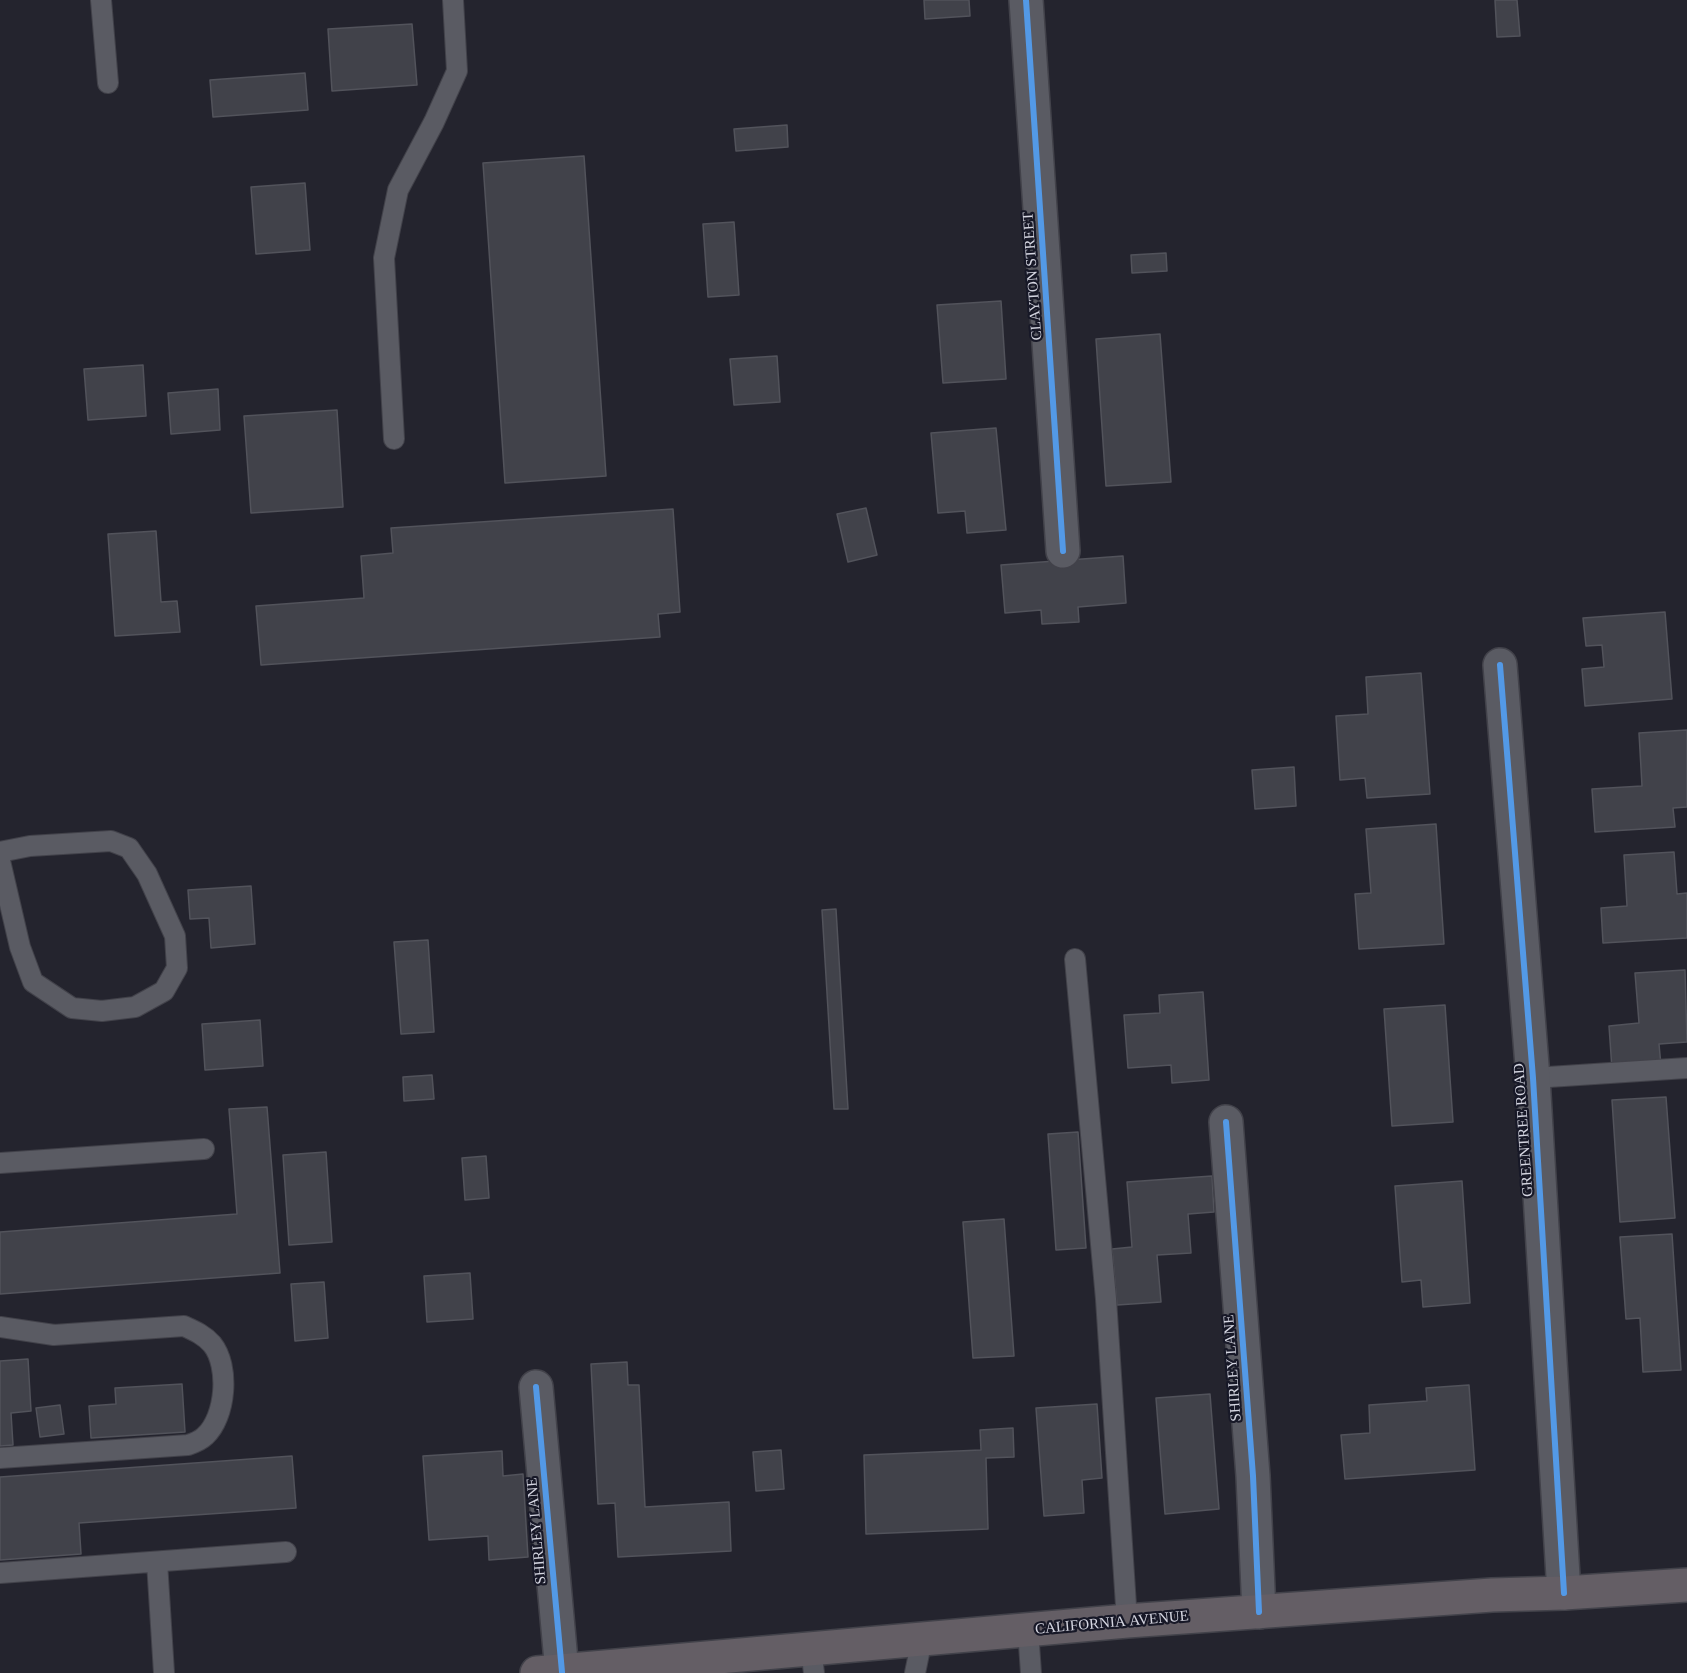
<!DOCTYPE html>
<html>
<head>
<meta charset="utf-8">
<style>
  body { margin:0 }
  canvas { display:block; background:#24242e }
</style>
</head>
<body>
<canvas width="1687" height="1673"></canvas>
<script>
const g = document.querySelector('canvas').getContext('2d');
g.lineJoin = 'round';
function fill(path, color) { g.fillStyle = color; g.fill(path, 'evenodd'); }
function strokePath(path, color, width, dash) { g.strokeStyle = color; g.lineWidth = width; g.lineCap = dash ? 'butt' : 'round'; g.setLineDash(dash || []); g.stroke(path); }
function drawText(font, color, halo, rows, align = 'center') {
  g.font = font + ' Georgia,serif'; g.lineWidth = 4.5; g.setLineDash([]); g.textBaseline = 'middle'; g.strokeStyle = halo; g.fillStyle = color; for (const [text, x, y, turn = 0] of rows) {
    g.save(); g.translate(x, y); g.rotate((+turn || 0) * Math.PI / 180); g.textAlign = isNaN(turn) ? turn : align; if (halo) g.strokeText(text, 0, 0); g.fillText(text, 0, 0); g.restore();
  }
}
const building = new Path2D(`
  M924,0H969L970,16L925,19Z
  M1495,0H1517L1520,36L1497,37Z
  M412,24L417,85L332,91L328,29Z
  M305,73L308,110L213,117L210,80Z
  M787,125L788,147L736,151L734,129Z
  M584,156L606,476L505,483L483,163Z
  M305,183L310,250L256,254L251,187Z
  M734,222L739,295L708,297L703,224Z
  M1166,253L1167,271L1132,273L1131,255Z
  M1001,301L1006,379L943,383L937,305Z
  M1160,334L1171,482L1106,486L1096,339Z
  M777,356L780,402L734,405L730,359Z
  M143,365L146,416L88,420L84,369Z
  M218,389L220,430L171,434L168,393Z
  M337,410L343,507L251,513L244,416Z
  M996,428L1006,530L967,533L965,511L938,513L931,433Z
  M866,508L877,555L848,562L837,514Z
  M673,509L680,612L658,614L660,637L261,665L256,606L364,598L361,556L393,553L391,528Z
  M156,531L161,602L177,601L180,632L115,636L108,534Z
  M1123,556L1126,603L1078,607L1079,622L1042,624L1041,610L1005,613L1001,565Z
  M1665,612L1672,699L1585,706L1582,669L1604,667L1602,645L1586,646L1583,618Z
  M1421,673L1430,794L1367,798L1365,778L1340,780L1336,716L1368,714L1366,677Z
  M1687,730V807L1673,808L1675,827L1595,832L1592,789L1642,786L1639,733Z
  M1294,767L1296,806L1255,809L1252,770Z
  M1436,824L1444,944L1359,949L1355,894L1371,893L1366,829Z
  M1674,852L1677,894L1687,893V938L1603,943L1601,908L1627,906L1624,855Z
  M251,886L255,944L211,948L209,918L190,919L188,890Z
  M836,909L848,1109H834L822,910Z
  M428,940L434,1032L401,1034L394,942Z
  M1685,970L1687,1042L1659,1044L1661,1066L1612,1069L1609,1026L1639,1023L1635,973Z
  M1203,992L1209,1080L1172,1083L1171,1065L1128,1068L1124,1015L1160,1013L1159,995Z
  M1445,1005L1453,1122L1392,1126L1384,1009Z
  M260,1020L263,1066L205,1070L202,1024Z
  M432,1075L434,1099L404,1101L403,1077Z
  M1666,1097L1675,1218L1620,1222L1612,1100Z
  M267,1107L280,1273L0,1294V1232L237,1214L229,1109Z
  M1078,1132L1086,1248L1056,1250L1048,1134Z
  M326,1152L332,1242L289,1245L283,1155Z
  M486,1156L489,1198L465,1200L462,1158Z
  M1212,1176L1214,1212L1188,1214L1191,1253L1157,1255L1161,1302L1117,1305L1112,1249L1132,1247L1127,1182Z
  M1462,1181L1470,1303L1423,1307L1421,1280L1402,1282L1395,1186Z
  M1004,1219L1014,1356L973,1358L963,1222Z
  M1672,1234L1681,1370L1643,1372L1640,1318L1626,1319L1620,1237Z
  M470,1273L473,1319L427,1322L424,1276Z
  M324,1282L328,1338L295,1341L291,1284Z
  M28,1359L31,1411L11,1413L13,1445L0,1446V1361Z
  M627,1362L628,1385H639L645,1507L729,1502L731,1551L618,1557L615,1503L598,1504L591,1364Z
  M182,1384L185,1432L91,1438L89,1406L116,1404L115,1388Z
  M1469,1385L1475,1470L1345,1479L1341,1435L1370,1433L1369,1405L1427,1401L1426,1388Z
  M1210,1394L1219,1509L1165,1514L1156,1398Z
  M1097,1404L1102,1478L1082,1480L1084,1513L1044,1516L1036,1408Z
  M60,1405L64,1434L40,1437L36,1408Z
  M1013,1428L1014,1457L986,1458L988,1529L866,1534L864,1455L981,1450L980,1430Z
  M781,1450L784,1489L756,1491L753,1452Z
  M502,1451L503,1476L523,1474L528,1557L489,1560L488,1536L429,1540L423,1456Z
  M292,1456L296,1508L79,1523L81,1554L0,1560V1477Z`);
fill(building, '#41424a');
strokePath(building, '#52535b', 1.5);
const service = new Path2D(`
  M101,0L108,83
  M394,439L384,258L398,190L434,122L457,71L453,0
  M0,852L30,846L111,841L129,848L147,874L175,936L177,968L164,991L135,1007L102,1011L72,1008L33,982L20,947L0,861
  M1075,959L1106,1299L1127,1621
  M1533,1078L1687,1068
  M0,1163L204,1149
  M0,1327L54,1335L184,1326C195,1331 204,1335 212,1344C230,1366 226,1417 205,1436C201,1440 194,1443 188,1445L0,1458
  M157,1562L164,1673
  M0,1573L286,1552
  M1028,1630L1031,1673
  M811,1649L814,1673
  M915,1673L922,1639`);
const minor = new Path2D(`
  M1026,0L1063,551
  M1500,665L1533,1078L1564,1593
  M1226,1122L1253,1476L1259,1612
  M536,1387L562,1672`);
const primary = new Path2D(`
  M537,1673L1127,1621L1492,1595L1564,1593L1687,1585`);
strokePath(service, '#42424a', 22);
strokePath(minor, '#42424a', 36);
strokePath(primary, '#42424a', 36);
strokePath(service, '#5a5b63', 20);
strokePath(minor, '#5a5b63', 33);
strokePath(primary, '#645e65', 33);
strokePath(new Path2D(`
  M1026,0L1063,551
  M1500,665L1533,1078L1564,1593
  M1226,1122L1253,1476L1259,1612
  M536,1387L562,1672`), '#5399e6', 6);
drawText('15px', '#d5d6e1', '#171827', [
  ["CLAYTON STREET",1033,276,-94],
  ["GREENTREE ROAD",1524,1130,-94],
  ["SHIRLEY LANE",1233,1368,-94],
  ["SHIRLEY LANE",537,1531,-95],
  ["CALIFORNIA AVENUE",1112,1623,-5]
]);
</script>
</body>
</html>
